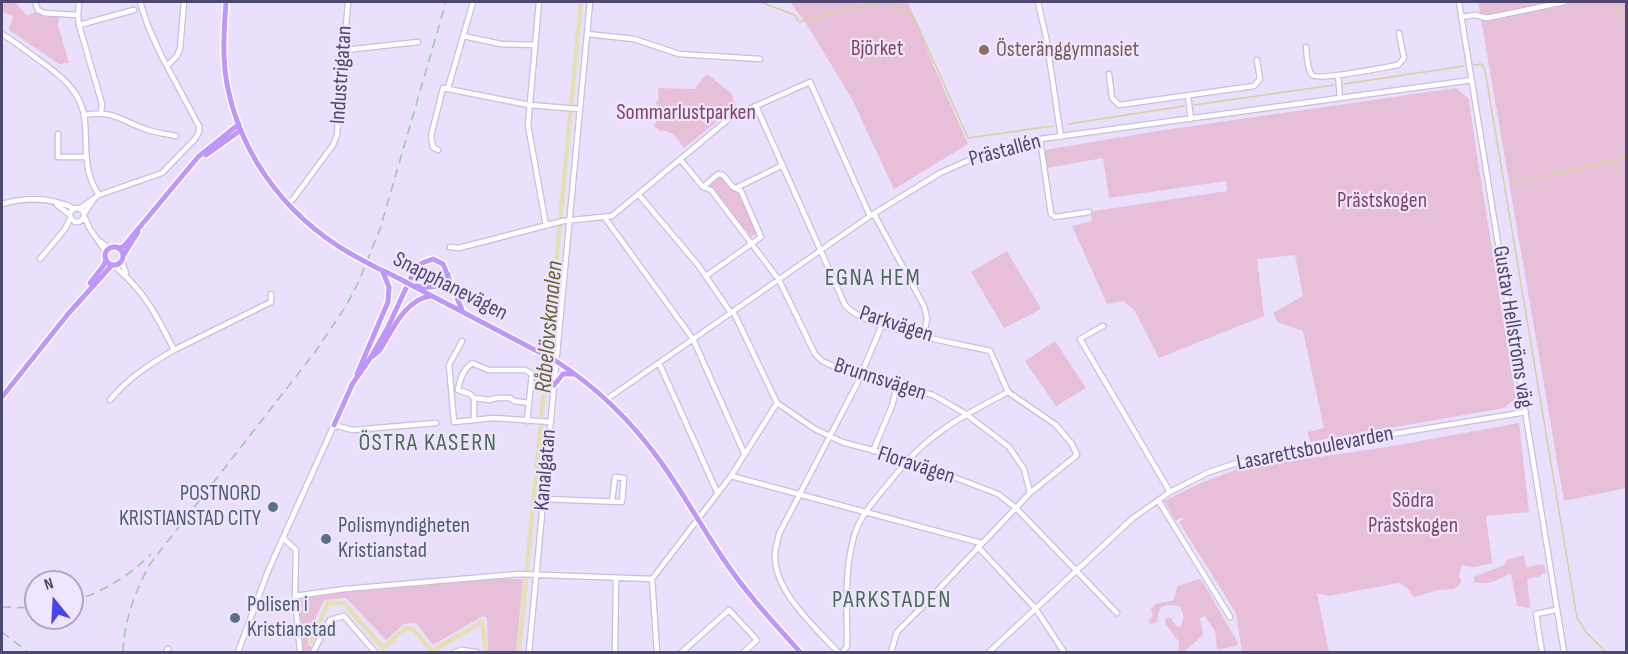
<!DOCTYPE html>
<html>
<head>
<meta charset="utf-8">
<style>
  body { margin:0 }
  #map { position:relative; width:1628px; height:654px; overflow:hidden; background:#eadffc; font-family:"Sofia Sans Condensed",sans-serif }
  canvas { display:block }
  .frame { position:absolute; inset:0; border:3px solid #4d4871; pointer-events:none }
  .north { position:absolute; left:24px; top:570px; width:60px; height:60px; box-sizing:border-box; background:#efe5ff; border:2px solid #aea6c6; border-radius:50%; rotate:342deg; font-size:16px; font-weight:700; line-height:24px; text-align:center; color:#4d4871 }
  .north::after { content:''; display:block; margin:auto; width:21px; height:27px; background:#4546e5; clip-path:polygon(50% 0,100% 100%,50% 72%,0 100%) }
</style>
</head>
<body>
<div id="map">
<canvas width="1628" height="654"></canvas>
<div class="frame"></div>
<div class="north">N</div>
</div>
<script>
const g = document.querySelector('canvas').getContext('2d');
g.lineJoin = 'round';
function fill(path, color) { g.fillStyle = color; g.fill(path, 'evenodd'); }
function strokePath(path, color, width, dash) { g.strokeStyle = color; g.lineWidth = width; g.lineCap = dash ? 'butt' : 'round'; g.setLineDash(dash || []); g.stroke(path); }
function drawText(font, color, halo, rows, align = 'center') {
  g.font = font + ' "Sofia Sans Condensed",sans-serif'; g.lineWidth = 4.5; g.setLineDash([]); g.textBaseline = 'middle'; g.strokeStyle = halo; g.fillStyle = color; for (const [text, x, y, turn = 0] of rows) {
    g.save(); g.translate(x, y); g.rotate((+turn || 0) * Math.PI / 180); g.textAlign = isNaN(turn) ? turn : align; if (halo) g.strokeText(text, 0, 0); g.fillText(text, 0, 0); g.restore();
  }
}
fill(new Path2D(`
  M2,2H15L27,16L35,12L59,17L58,25L69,63L59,64L9,30L13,16L2,12Z
  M790,2H908L935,69L968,144L894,189L852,99L806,23Z
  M1478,2H1626V488L1564,501Z
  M707,74L731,93L737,109L725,115L684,148C677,138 672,129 660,131L654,126L660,115L656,103L659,99L658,88L694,89Z
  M1456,88L1469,99L1475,143L1516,398L1504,408L1310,442L1308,432L1324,428L1303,331L1277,322L1273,313L1303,296L1295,255L1257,259L1264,316L1159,358L1135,311L1124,301L1107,304L1072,226L1092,221L1091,215L1094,211L1227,191L1226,181L1109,198L1103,158L1047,168L1045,150L1158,131Z
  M722,175L741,195L758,233L751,237L710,185Z
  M1007,251L1041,309L1004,328L971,272Z
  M1055,341L1086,388L1056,406L1025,361Z
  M1519,423L1529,512L1486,516L1492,563L1475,567L1461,565L1459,577L1462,582L1454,589L1438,590L1414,597L1407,588L1399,583L1328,596L1317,593L1329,652H1242L1236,613L1179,522L1186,517L1175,520L1164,501L1201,483L1238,469L1387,447Z
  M1524,555L1526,567L1543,564L1546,572L1538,577L1527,579L1530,608L1517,606L1511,574C1496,579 1492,586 1474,582V577L1504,565L1507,560Z
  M494,579H523L516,652H488L487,618L483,616L433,645L416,623L404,624L386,640L346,598L324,600L308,634V645L313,648L310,652H303L299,603L301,599L332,593Z
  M1200,579L1204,584L1238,643L1236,646L1217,650L1215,631L1205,616L1200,618L1203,635L1184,652H1178L1179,642L1165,623L1166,618L1170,617L1177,627L1181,626C1185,618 1184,613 1179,606L1168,605L1161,607L1158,614L1157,622L1151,624L1148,621L1153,616L1151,609L1156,604L1174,600L1177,586Z`), '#e8bfd9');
strokePath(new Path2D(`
  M760,2L795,15L799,22L880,2
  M889,2L914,17L968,138L1053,126
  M1615,2L1626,26
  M1474,65L1482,64L1485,70L1577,618L1586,632L1606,652
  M1344,84L1464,66
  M1194,105L1334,85
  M1068,124L1184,106
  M1511,184L1626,158`), '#d6d19b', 1.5);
strokePath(new Path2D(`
  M311,642L328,603H344L383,648L406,628L413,629L432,651L482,622L486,652
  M519,652L581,2`), '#e4e0b5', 4.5);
const minor = new Path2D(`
  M35,2L38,10L44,13L78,15
  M79,2L78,15L79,25L102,104L101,112
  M539,2L528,125L546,226
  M1038,2L1046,37L1061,137
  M1459,2L1564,652
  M1461,17L1475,15L1487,18L1564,2
  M79,25L134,10
  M2,34C14,41 25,50 36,58C60,75 83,91 85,123C87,149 83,172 99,195
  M587,34L634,39L679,54L760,59
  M463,36L501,44L535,45
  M1306,47C1307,54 1307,70 1312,75C1318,81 1386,67 1398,65L1404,58L1399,33
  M345,50L418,42
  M167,66L177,56L180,49L184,2
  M1109,74L1112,98L1119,105L1254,86L1260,79L1257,60
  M1338,75L1340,98
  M448,88L473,2
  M1188,96L1191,119
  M756,106L845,305C864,329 957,343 990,351L1008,392L1056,425L1072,444L1077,455L1030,493L919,610L897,632L891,652
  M84,115C116,110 120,121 148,130C157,133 167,134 176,136
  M58,134V157H85
  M1040,139L1051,214L1055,217L1089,212
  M438,150L433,147L431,136L443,88L529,105L579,109
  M680,159L703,187L711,190L779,280L815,354L822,361L849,373L933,395L966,414L1009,447L1024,469L1030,493
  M703,187L718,174L723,175L733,187L741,191L761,237L706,276
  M736,188L783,165
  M639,195L698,265L731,313
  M2,204C27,197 51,197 75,209
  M288,204L294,198L333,145L337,135L348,2
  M57,205L70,215
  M70 215a7 7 0 1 1 14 0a7 7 0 1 1-14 0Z
  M79,209L99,195L162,173L195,139L199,132V126L161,55L148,26L140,2
  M84,214L94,199
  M874,214L924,306L927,318L924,336
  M84,216L90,229L106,252
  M605,218L693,339L744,453
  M101,242L108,248L113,247
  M450,247L459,248L563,221L612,216L731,117L810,82L870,216
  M40,259L65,229L71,217
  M122,262L126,273
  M733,311L777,403L815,429L842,442L909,460L998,494L1016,508L1117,613
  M1103,326L1080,339L1170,492
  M462,341L449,365L454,422L494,418L551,422
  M174,350L271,302V294
  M659,363L717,492
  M474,398L490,400L496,398H510L514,401L529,403
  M607,399L870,216L940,173L983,154L1040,139L1472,80
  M110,400C128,378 150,364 174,350C157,316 144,290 114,266
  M474,420V398L470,394L458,390C460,379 463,370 472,363L488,370H525L532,374L527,421
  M873,451L892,406L897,386
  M731,476L981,543
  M544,499L622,502L624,478L615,477L612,501
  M1158,500L1230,617
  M283,538L296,550L295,596L300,652
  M978,547L1035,608L1064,652
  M652,579L731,476L777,403
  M652,579L657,652
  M295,596L345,589L519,574L652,579
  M166,652L168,649
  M238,652L268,571L334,425L352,430L436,423
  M313,652L330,620L344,616L375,652
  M455,652L462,650L476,652
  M529,652L590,2
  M615,652L616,578
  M682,652L729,610L757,640L744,652
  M838,652C815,627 772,590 775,552C776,546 778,540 779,534L857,384L882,325
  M843,652L847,646C847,609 844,572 854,536C859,519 871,504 883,490C894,477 904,463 916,452C942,426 976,409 1008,392
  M989,652L1133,518L1170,492L1209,472L1259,456L1526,412
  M1542,652L1536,614L1556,610`);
const major = new Path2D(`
  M226,2C224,29 222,57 227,84C242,162 293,224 362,260
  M206,155L241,130
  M105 256a9 9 0 1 1 18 0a9 9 0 1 1-18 0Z
  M116,247L120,248L124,246L198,157L239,124
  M123,256L138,232
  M384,271L402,280
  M90,283L104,265L106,259
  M413,286L556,361C598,388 634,424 663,465C684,495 702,527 722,557C745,592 773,622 800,652
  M417,286C432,288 441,289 448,274
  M373,356L380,350C392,331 405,299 431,296
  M357,374L388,302L389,287L382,270
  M554,385L563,374H574
  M351,386L371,357L387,329L414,271L422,263L433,259L443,264L462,310
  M2,397L68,314L112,265
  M334,425L352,385`);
strokePath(minor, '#c6bfe1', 7);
strokePath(major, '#fff', 8);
strokePath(minor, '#fff', 4.5);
strokePath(major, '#bf97fa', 5);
strokePath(new Path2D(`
  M72,602C102,592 128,577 151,554
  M2,607L36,608
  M2,632L28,652
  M123,652C124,621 135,592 150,564L315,352L346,306L359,281L380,229L446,2`), '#9fc4aa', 1.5, [9, 6]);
const majorBridge = new Path2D(`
  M362,260L379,269
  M402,280L413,286`);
strokePath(majorBridge, '#fff', 8, []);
strokePath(majorBridge, '#bf97fa', 5);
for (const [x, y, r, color] of [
  [984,50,6,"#8d6e63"],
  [273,507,6,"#5c6f8a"],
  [326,539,6,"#5c6f8a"],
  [235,618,6,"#5c6f8a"]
]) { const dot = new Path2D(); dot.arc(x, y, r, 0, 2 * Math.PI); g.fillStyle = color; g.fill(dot); strokePath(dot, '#efe5ff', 2); }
drawText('22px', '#834565', '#efe5ff', [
  ["Björket",877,49],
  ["Sommarlustparken",686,113],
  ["Prästskogen",1382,201],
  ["Södra",1413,501],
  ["Prästskogen",1413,526]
]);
drawText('22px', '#785e54', '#efe5ff', [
  ["Österänggymnasiet",996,50]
], 'left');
drawText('22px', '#4d4871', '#efe5ff', [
  ["Industrigatan",342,75,-86],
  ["Prästallén",1005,151,-15],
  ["Snapphanevägen",450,287,27],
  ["Parkvägen",896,325,18],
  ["Gustav Hellströms väg",1512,327,81],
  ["Brunnsvägen",880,380,18],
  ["Lasarettsboulevarden",1315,449,-11],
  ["Floravägen",916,466,18],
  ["Kanalgatan",546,470,-85]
]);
drawText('22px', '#4e5e75', '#efe5ff', [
  ["POSTNORD",261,494,"right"],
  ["KRISTIANSTAD CITY",261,519,"right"],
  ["Polismyndigheten",338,526],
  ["Kristianstad",338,551],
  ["Polisen i",247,605],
  ["Kristianstad",247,630]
], 'left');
g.letterSpacing = '1.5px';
drawText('24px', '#4a6d5a', '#efe5ff', [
  ["EGNA HEM",873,279],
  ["ÖSTRA KASERN",428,444],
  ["PARKSTADEN",892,601]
]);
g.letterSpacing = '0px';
drawText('italic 24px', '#696636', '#efe5ff', [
  ["Råbelövskanalen",550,327,-85]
]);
</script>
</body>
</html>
